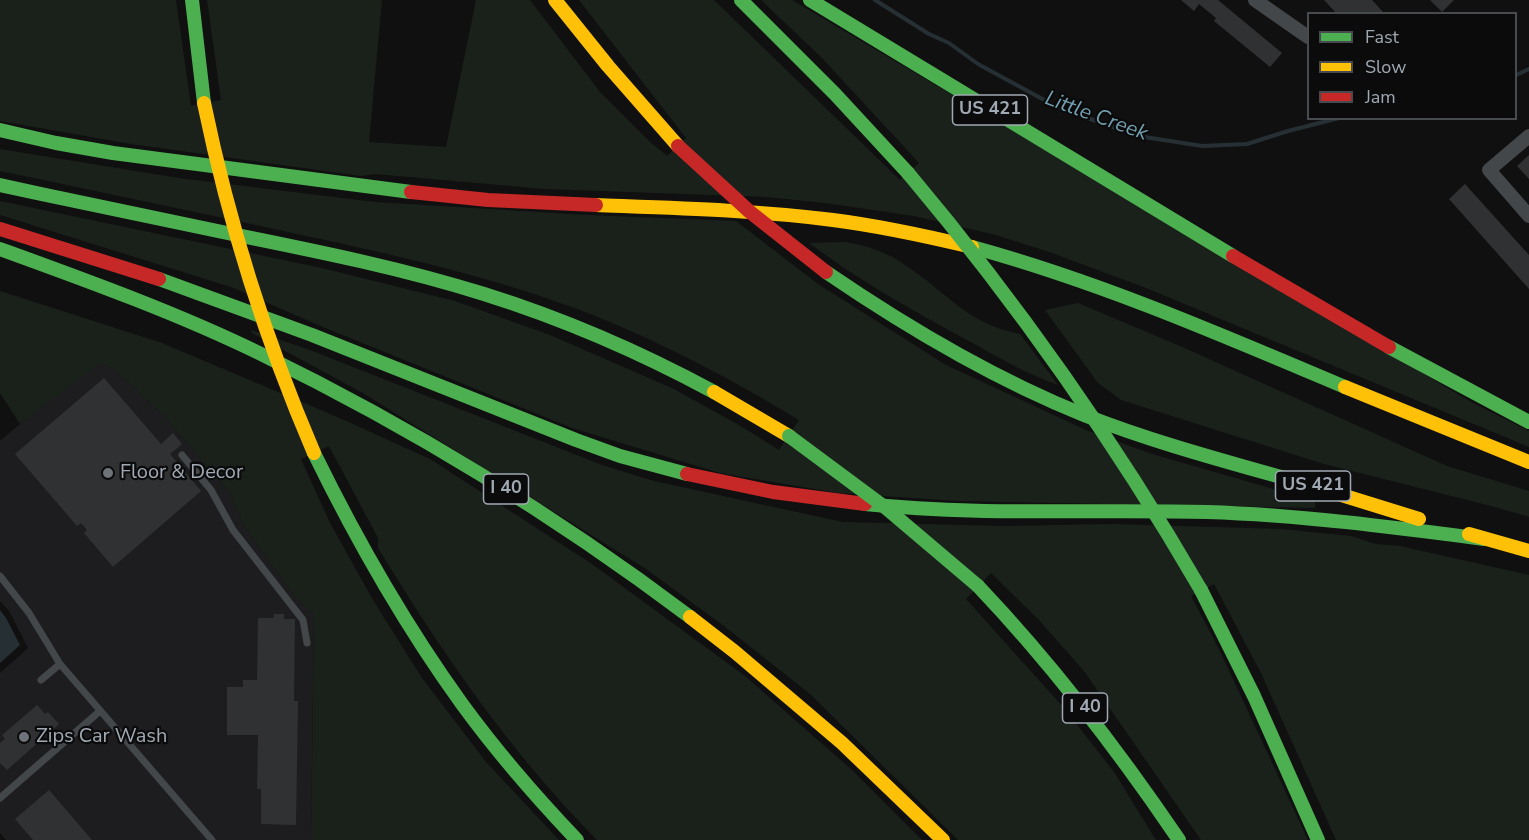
<!DOCTYPE html>
<html>
<head>
<meta charset="utf-8">
<style>
  body { margin:0 }
  #map { position:relative; width:1529px; height:840px; overflow:hidden; background:#101011; font-family:"Nunito Sans",sans-serif }
  canvas { display:block }
  .legend { position:absolute; left:1307px; top:12px; width:210px; height:108px; box-sizing:border-box; background:#0b0b0c; border:2px solid #474a4f; margin:0; padding:8px 10px; list-style:none; font-size:18px; color:#a0a9b3 }
  .legend li { display:flex; align-items:center; gap:12px; height:30px }
  .legend b { width:30px; border:2px solid #474a4f }
</style>
</head>
<body>
<div id="map">
<canvas width="1529" height="840"></canvas>
<ul class="legend">
<li><b style="height:8px;background:#4caf50"></b>Fast</li>
<li><b style="height:8px;background:#ffc107"></b>Slow</li>
<li><b style="height:8px;background:#c62828"></b>Jam</li>
</ul>
</div>
<script>
const g = document.querySelector('canvas').getContext('2d');
g.lineJoin = 'round';
function fill(path, color) { g.fillStyle = color; g.fill(path, 'evenodd'); }
function strokePath(path, color, width, dash) { g.strokeStyle = color; g.lineWidth = width; g.lineCap = dash ? 'butt' : 'round'; g.setLineDash(dash || []); g.stroke(path); }
function drawText(font, color, halo, rows, align = 'center') {
  g.font = font + ' "Nunito Sans",sans-serif'; g.lineWidth = 4.5; g.setLineDash([]); g.textBaseline = 'middle'; g.strokeStyle = halo; g.fillStyle = color; for (const [text, x, y, turn = 0] of rows) {
    g.save(); g.translate(x, y); g.rotate((+turn || 0) * Math.PI / 180); g.textAlign = isNaN(turn) ? turn : align; if (halo) g.strokeText(text, 0, 0); g.fillText(text, 0, 0); g.restore();
  }
}
fill(new Path2D(`
  M101,362L115,370L162,414L229,492L244,526L293,594L314,615L311,840H6L0,833V673L28,648L9,611L0,601V441L20,424Z`), '#1d1d1f');
fill(new Path2D(`
  M0,0H176L191,106L221,100L207,0H382L369,142L446,147L476,0H530L600,92L649,141L667,156L686,138L579,0H714L900,180L919,163L821,57L761,0H792L1473,403L1529,431V447L1146,288L1052,253L996,235L914,216L825,203L767,197L545,189L375,174L361,176L131,144L0,121Z
  M0,149L179,178L375,202L587,215L736,221L818,284L946,365L1086,430L1152,454L1315,501V508L959,501L838,493L720,473L572,428L318,325L231,287L0,215V201L322,268L455,301L550,335L674,389L744,428L779,450L799,420C733,380 665,344 593,315C495,277 391,254 288,232C192,211 96,191 0,171Z
  M846,242C866,246 885,251 902,263C945,290 966,324 1020,334L1058,385C1026,374 996,356 967,340C913,311 858,280 809,243Z
  M0,291L162,343L342,419L430,459L592,564L745,676L852,770L922,840H597C510,752 442,653 378,548V538L329,446L301,459L330,523L373,600L422,678L486,762L559,840H311L314,615L293,594L244,526L229,492L162,414L115,370L101,363L20,424L0,393Z
  M1078,303L1180,346L1447,466L1529,491V517L1495,507L1324,464L1121,400L1098,383L1045,310Z
  M251,330L310,350L602,465L654,481L843,522L1003,526L1111,524L1282,529L1351,536L1376,544L1400,546L1529,575V840H1336L1261,673L1214,584L1191,596L1218,647L1308,840H1201L1084,671L1039,620L991,573L966,599L1064,708L1114,772L1156,840H958L810,694L724,626L646,569L361,392L252,333Z`), '#1a211b');
fill(new Path2D(`
  M0,610L6,618L20,645L0,663Z`), '#263034');
strokePath(new Path2D(`
  M875,0L929,34L949,43L978,64L1057,107L1138,136L1202,146L1247,144L1288,131L1339,118
  M1516,75L1529,69`), '#263034', 4);
fill(new Path2D(`
  M1181,0H1218L1282,53L1270,67L1214,21L1216,18L1199,4L1194,11Z
  M1324,0H1372L1385,14H1337Z
  M1430,0H1454L1442,12Z
  M1529,155V179L1517,166Z
  M1465,184L1529,255V289L1449,199Z
  M104,378L161,444L173,433L182,444L170,454L201,491L113,567L84,533L87,530L81,523L77,526L15,454Z
  M274,614H284V619H295L294,701H298L296,825L261,824V789H257L258,735H227V687H243V680H257L258,618H274Z
  M37,705L45,714L48,712L59,724L7,770L0,763V743L5,739L2,735Z
  M49,790L92,840H33L15,819Z`), '#303133');
strokePath(new Path2D(`
  M182,455L211,490L233,530L303,620L307,643
  M0,576L29,613L60,664L212,840
  M41,680L60,664
  M0,798L100,711`), '#444749', 7);
strokePath(new Path2D(`
  M1255,0L1308,37
  M1529,136L1489,170L1529,216`), '#444749', 14);
strokePath(new Path2D(`
  M192,0L204,103
  M741,0L835,94L908,173
  M810,0L1233,256
  M0,130L56,143L113,153L411,192
  M0,185C77,202 154,218 232,234C316,251 401,268 484,294C564,319 640,352 714,392
  M972,247C1100,282 1222,335 1345,387
  M0,249C88,281 177,313 261,354C413,428 556,516 690,617
  M826,272C908,328 992,378 1084,415C1160,445 1240,465 1319,488
  M159,279L312,335L576,440L620,456L687,474
  M1389,347L1529,422
  M314,453C357,541 405,625 462,704C497,752 536,797 577,840
  M865,504C979,516 1093,509 1207,512C1300,515 1392,527 1484,539
  M978,586C1053,665 1118,750 1179,840
  M1201,590L1254,696L1318,840`), '#4caf50', 14);
strokePath(new Path2D(`
  M555,0L608,66L678,146
  M596,205C675,208 754,210 833,220C880,226 926,236 972,247
  M1345,387L1529,462
  M714,392L789,436
  M1319,488L1419,519
  M1469,534L1529,551
  M690,617L735,652L842,743L943,840`), '#ffc107', 14);
strokePath(new Path2D(`
  M411,192L488,200L596,205
  M0,229L159,279
  M1233,256L1389,347
  M687,474L773,492L865,504`), '#c62828', 14);
strokePath(new Path2D(`
  M908,173C1019,305 1114,440 1201,590
  M789,436L886,508L978,586`), '#4caf50', 14);
strokePath(new Path2D(`
  M204,103C229,224 265,339 314,453`), '#ffc107', 14);
strokePath(new Path2D(`
  M678,146L750,212L826,272`), '#c62828', 14);
for (const [x, y, r, color] of [
  [108,473,6,"#6e737a"],
  [24,737,6,"#6e737a"]
]) { const dot = new Path2D(); dot.arc(x, y, r, 0, 2 * Math.PI); g.fillStyle = color; g.fill(dot); strokePath(dot, '#0b0b0c', 2); }
for (const [x, y, w] of [
  [990,110,75],
  [1313,486,75],
  [506,489,45],
  [1085,708,45]
]) { const box = new Path2D(); box.roundRect(x - w / 2, y - 15, w, 30, 4.5); g.fillStyle = '#0b0b0c'; g.fill(box); strokePath(box, '#a0a9b3', 1.5); }
drawText('bold 18px', '#a0a9b3', null, [
  ["US 421",990,110],
  ["US 421",1313,486],
  ["I 40",506,489],
  ["I 40",1085,708]
]);
drawText('20px', '#a0a9b3', '#0b0b0c', [
  ["Floor & Decor",120,473],
  ["Zips Car Wash",36,737]
], 'left');
drawText('italic 21px', '#74a0b1', '#0b0b0c', [
  ["Little Creek",1096,117,20]
]);
</script>
</body>
</html>
